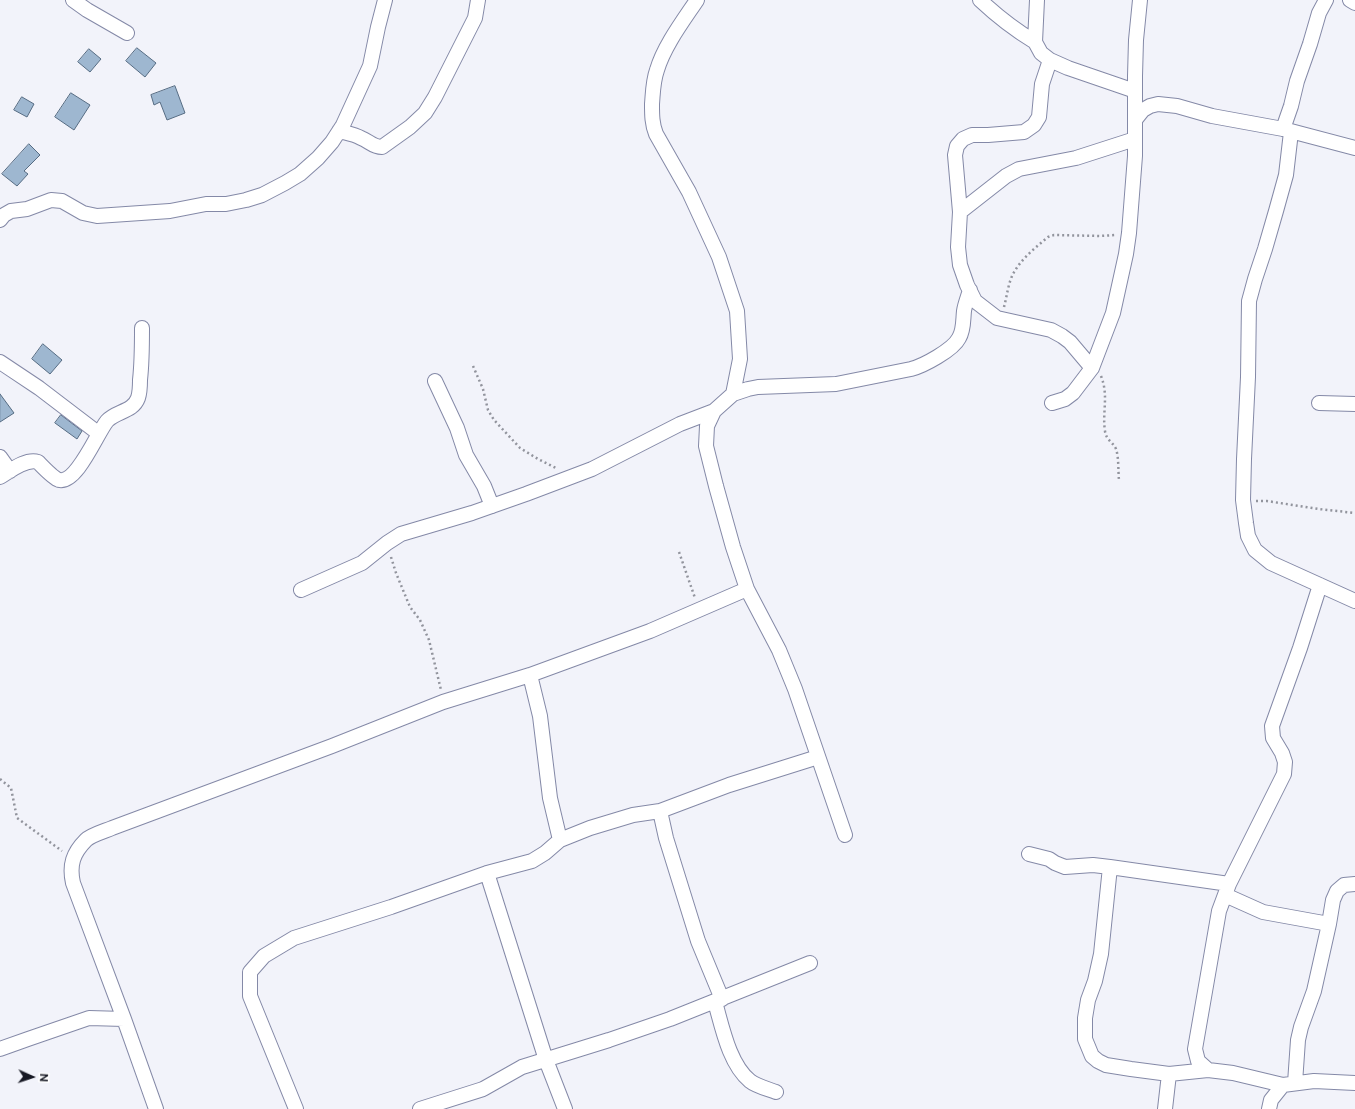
<!DOCTYPE html>
<html>
<head>
<meta charset="utf-8">
<style>
  body { margin:0 }
  #map { position:relative; width:1355px; height:1109px; overflow:hidden; background:#f2f3fa; font-family:"Public Sans",sans-serif }
  canvas { display:block }
  .north { position:absolute; left:12px; top:1057px; width:40px; height:40px; -webkit-text-stroke:3px #fff; paint-order:stroke; rotate:93deg; font-size:11px; font-weight:700; line-height:16px; text-align:center; color:#171924 }
  .north::after { content:''; display:block; margin:auto; width:14px; height:18px; background:#171924; clip-path:polygon(50% 0,100% 100%,50% 72%,0 100%) }
</style>
</head>
<body>
<div id="map">
<canvas width="1355" height="1109"></canvas>
<div class="north">N</div>
</div>
<script>
const g = document.querySelector('canvas').getContext('2d');
g.lineJoin = 'round';
function fill(path, color) { g.fillStyle = color; g.fill(path, 'evenodd'); }
function strokePath(path, color, width, dash) { g.strokeStyle = color; g.lineWidth = width; g.lineCap = dash ? 'butt' : 'round'; g.setLineDash(dash || []); g.stroke(path); }
const building = new Path2D(`
  M137,48L156,63L145,77L126,61Z
  M89,49L101,59L90,72L78,62Z
  M175,86L185,113L167,120L160,102L154,105L151,95Z
  M71,93L90,105L74,130L55,117Z
  M22,97L34,104L27,117L14,110Z
  M29,144L40,155L24,171L28,174L17,186L2,174Z
  M43,344L62,360L50,374L32,359Z
  M0,394L14,413L0,422Z
  M61,415L82,431L77,439L55,423Z`);
fill(building, '#9eb7d0');
strokePath(building, '#566c83', 1);
const minor = new Path2D(`
  M73,0L87,10L127,33
  M697,0C683,21 664,46 657,70C653,81 653,92 652,104C652,115 652,124 656,134L689,192L719,257L737,311L740,359L733,394L714,411L707,426L706,446L716,486L733,547L747,589L779,650L795,689L845,835
  M980,0C997,16 1015,30 1035,42
  M1037,0L1035,42L1041,53L1050,60L1068,68L1135,91
  M1350,0L1355,3
  M1050,60L1042,84L1039,117L1034,125L1024,132L988,135H972L963,139L957,146L955,155L960,212L958,247L960,265L967,285L975,301L997,318L1051,330L1062,336L1070,342L1092,368
  M1135,120L1143,110L1150,106L1158,104L1177,106L1212,116L1283,129L1355,148
  M1283,129L1291,106L1297,81L1310,44L1319,13L1326,0
  M339,131C346,133 354,134 361,138C369,141 373,147 382,147L410,127L425,113L435,97L475,18L478,0
  M1291,132L1286,175L1276,211L1265,249L1255,279L1249,301L1248,377L1244,459L1243,500L1246,523L1248,536L1255,550L1271,563L1355,601
  M960,212L1006,176L1019,169L1076,158L1135,139
  M0,220L4,215L11,211L27,209L51,200L62,201L83,213L97,216L170,211L206,204H226L246,200L262,195L285,183L300,174L318,158L332,142L343,125L370,66L378,27L385,0
  M0,362L39,388L98,433
  M435,381L457,428L466,455L484,486L492,506
  M733,394L748,389L758,387L836,384L911,369C923,366 953,350 959,338C964,330 963,319 964,311C965,304 968,297 970,290
  M1052,403L1065,399L1073,393L1092,368L1113,313L1126,254L1129,233L1135,156V76L1136,40L1140,0
  M1319,403L1355,404
  M0,457L10,471
  M0,477C10,471 26,458 38,462C42,466 53,478 59,480C77,484 97,433 107,421C116,411 133,412 138,398C140,392 140,386 140,380C142,362 142,345 142,328
  M301,590L362,563L387,543L401,534L472,513L526,494L592,469L680,424L714,411
  M530,675L540,716L550,798L560,840
  M660,811L666,838L698,941L722,999
  M1029,854L1049,859L1055,863L1065,867L1093,865L1110,867L1229,884
  M1110,867L1101,954L1095,981L1088,1000L1085,1018V1039L1092,1056L1098,1061L1106,1065L1131,1069L1169,1074L1208,1070L1233,1073L1283,1085
  M487,873L546,1060L565,1109
  M1225,895L1263,912L1329,924
  M715,1002C722,1026 729,1064 750,1081C756,1086 768,1089 776,1092
  M0,1049L28,1039L89,1018L124,1019
  M1208,1070L1198,1061L1195,1049L1219,911L1229,884L1284,774L1285,762L1282,753L1273,738L1272,726L1300,648L1320,585
  M1295,1083L1298,1040L1301,1027L1314,991L1329,924L1333,900L1337,891L1344,885L1355,884
  M156,1109L124,1019L73,883C69,865 73,853 86,840C91,835 105,831 112,828L332,746L443,702L530,675L650,631L747,589
  M296,1109L250,996V972L264,956L294,938L391,907L487,873L532,861L545,853L560,840L590,828L633,815L660,811L729,785L818,757
  M420,1109L483,1089L522,1067L609,1040L670,1019L810,963
  M1165,1109L1169,1074
  M1269,1109L1271,1100L1283,1085L1314,1081L1355,1083`);
strokePath(minor, '#8489a7', 16);
strokePath(new Path2D(`
  M1004,307C1007,296 1008,284 1013,274C1021,259 1035,248 1048,237L1054,235L1100,236L1115,235
  M473,366L483,389L488,410L494,420L520,448L538,459L556,468
  M1101,376C1109,396 1102,412 1105,431C1106,440 1113,442 1116,449C1119,458 1118,471 1119,480
  M1256,501H1267L1319,509L1355,513
  M679,552L695,598
  M391,557L396,573L410,607L420,620L429,640L441,690
  M0,779L11,788L17,818L62,851`), '#92949d', 2.5, [2, 3]);
strokePath(minor, '#fff', 14);
</script>
</body>
</html>
